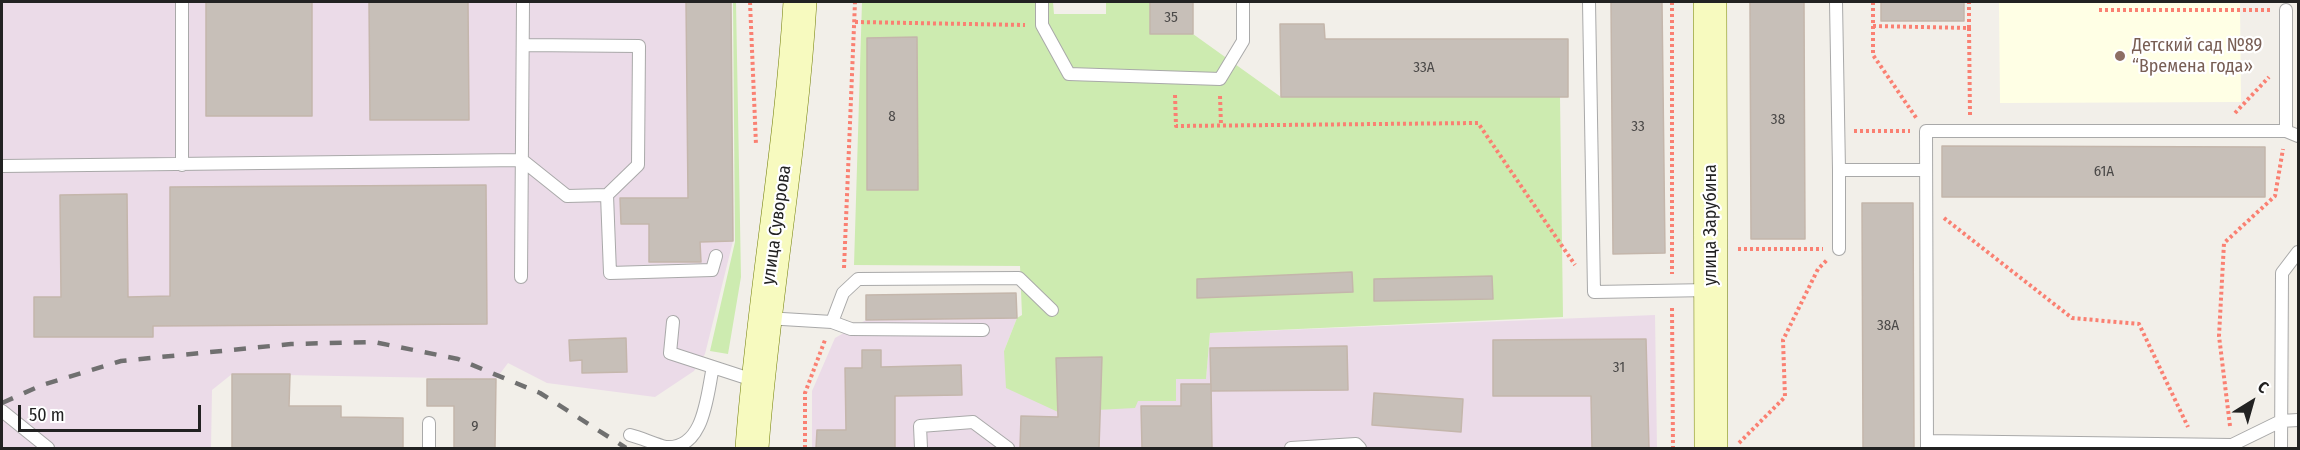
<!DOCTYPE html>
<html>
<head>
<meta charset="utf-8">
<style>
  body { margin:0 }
  #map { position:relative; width:2300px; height:450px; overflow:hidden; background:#f2efe9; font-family:"Fira Sans Condensed",sans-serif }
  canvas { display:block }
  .frame { position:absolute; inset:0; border:3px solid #222; pointer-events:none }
  .north { position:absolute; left:2222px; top:372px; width:60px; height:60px; -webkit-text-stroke:4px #fff; paint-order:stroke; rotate:37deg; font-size:16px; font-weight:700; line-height:24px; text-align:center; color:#222 }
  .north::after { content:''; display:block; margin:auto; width:21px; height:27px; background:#222; clip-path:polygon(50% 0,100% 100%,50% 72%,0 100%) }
  .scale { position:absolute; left:18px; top:405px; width:183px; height:27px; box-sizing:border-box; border:3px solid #222; border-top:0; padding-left:8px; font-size:18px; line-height:21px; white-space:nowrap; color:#222; -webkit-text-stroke:4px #fff; paint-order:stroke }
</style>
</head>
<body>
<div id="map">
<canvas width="2300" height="450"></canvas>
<div class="frame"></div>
<div class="north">С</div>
<div class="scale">50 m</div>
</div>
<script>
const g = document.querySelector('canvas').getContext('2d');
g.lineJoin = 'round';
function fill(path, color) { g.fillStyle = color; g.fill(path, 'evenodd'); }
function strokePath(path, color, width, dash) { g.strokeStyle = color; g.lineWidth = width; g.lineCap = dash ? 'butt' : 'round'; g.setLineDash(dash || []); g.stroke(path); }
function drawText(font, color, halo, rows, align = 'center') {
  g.font = font + ' "Fira Sans Condensed",sans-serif'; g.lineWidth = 4.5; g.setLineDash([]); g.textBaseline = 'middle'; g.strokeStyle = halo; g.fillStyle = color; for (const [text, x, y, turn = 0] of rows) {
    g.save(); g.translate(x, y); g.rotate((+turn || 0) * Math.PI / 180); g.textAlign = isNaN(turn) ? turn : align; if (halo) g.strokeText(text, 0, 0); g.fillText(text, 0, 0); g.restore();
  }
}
fill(new Path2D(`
  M2,2H731L733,241L705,354L694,371L655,397L547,383L508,363L496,379L232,374L212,390L211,448H2Z
  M1655,315L1657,448H812V391L835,338L866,320L1017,318L1004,351L1138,401H1176V379L1206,378L1210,333Z`), '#ebdbe8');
fill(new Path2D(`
  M1999,2H2240L2241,102L2000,103Z`), '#ffffe5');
fill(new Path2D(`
  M733,2H736L741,277L728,354L710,351L735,242Z
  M862,2H1053L1054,14H1106V2H1150V34H1193L1281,97H1560L1563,317L1210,333L1206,379H1176V401H1138L1135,408L1058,412L1006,388L1004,351L1017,318L1022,315L1020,266L854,265Z`), '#cdebb0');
const building = new Path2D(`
  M206,2H312V116H206Z
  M369,2H468L469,120H370Z
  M686,2H731L733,241L700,242L701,262H649V224H621L620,198H688Z
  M1150,2H1193V34H1150Z
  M1611,2H1662L1665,253L1613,254Z
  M1750,2H1804L1805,239H1751Z
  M1881,2H1964V21H1881Z
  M1280,24H1324L1325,39H1568V97H1281Z
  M917,37L918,190H867V38Z
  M1942,146L2265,147V197H1942Z
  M486,185L487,324L153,326V337H34V297H61L60,195L127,194L128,297L170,296V187Z
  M1862,203H1913L1914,448H1863Z
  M1352,272L1353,292L1197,298V279Z
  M1492,276L1493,299L1374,301V279Z
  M1016,293L1017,318L866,320V295Z
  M626,338L627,372L582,373V360L570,361L569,340Z
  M1646,339L1649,448H1592L1591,396H1493V340Z
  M1347,346L1348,390L1211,391L1210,348Z
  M862,350H881V367L961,365L962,395L895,396V448H816L817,430H846L845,368H862Z
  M1102,357L1099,448H1020L1021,416L1058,417L1056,358Z
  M232,374H290L289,406H341V417L403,418V448H232Z
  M427,379H496L495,448H454V406H427Z
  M1181,384H1211L1212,448H1142L1141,406H1181Z
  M1374,393L1463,399L1461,432L1372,425Z`);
fill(building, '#c7bfb8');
strokePath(building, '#c4b6ab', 1.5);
const lane = new Path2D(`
  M182,2V165
  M1042,2V25L1069,74L1220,79L1243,41V2
  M1589,2L1594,292L1710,290
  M1836,2L1839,170H1926
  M2286,10V131
  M523,45L639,46L638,165L607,195
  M2,166L522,160L567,196L607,195L610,273L712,270L716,256
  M1839,170V249
  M521,277L523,2
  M766,318L832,322L843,293L858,279L1019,278L1052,310
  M673,322L670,353L756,381
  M832,322L851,329L983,330
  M2,411L48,448
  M630,435C642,438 654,444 666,447C705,450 707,393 713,367
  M1927,441L2232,445L2281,421L2298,420
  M429,448V423
  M921,448L920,426L973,422L1008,448
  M1291,448L1356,444L1360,448
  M1927,448L1926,131H2286L2298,136
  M2281,448L2282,273L2298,252`);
const secondary = new Path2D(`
  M1710,2L1711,448
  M752,448C763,299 791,151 800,2`);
strokePath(lane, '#a9a9a9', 14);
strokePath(secondary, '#707d05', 34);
strokePath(new Path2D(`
  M750,2L756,145
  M1672,2V274
  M1873,2V55L1917,119
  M2099,10H2270
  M855,22L1025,25
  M1873,26L1969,28V2
  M1969,28L1970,115
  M1175,95L1176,126L1478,123L1575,265
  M1220,96L1221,125
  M2235,113L2269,77
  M1854,131H1910
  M1944,218L2072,318L2139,324L2188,427
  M1738,249H1823
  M844,268L855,2
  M1672,308L1673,448
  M2230,426L2219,336L2224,243L2275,196L2283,149
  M1739,443L1785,397L1783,340L1818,269L1827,260
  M805,448V393L825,340`), '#fa8072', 4, [3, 3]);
strokePath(lane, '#fff', 12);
strokePath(secondary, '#f7fabf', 33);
strokePath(new Path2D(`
  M2,403L42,385L121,361L291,344L374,342L458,359L540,393L626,448`), '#707070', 4.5, [12, 12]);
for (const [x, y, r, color] of [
  [2120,56,6,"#8d6e63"]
]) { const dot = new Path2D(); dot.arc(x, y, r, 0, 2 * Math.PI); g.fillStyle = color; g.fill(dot); strokePath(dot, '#fff', 2); }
drawText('15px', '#4b4948', null, [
  ["35",1171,18],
  ["33А",1424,68],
  ["8",892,117],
  ["38",1778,120],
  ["33",1638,127],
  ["61А",2104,172],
  ["38А",1888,326],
  ["31",1619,368],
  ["9",475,427]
]);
drawText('18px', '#785e54', '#fff', [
  ["Детский сад №89",2132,46],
  ["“Времена года»",2132,67]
], 'left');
drawText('18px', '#222', '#fff', [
  ["улица Суворова",777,225,-82],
  ["улица Зарубина",1711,225,-90]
]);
</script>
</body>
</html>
